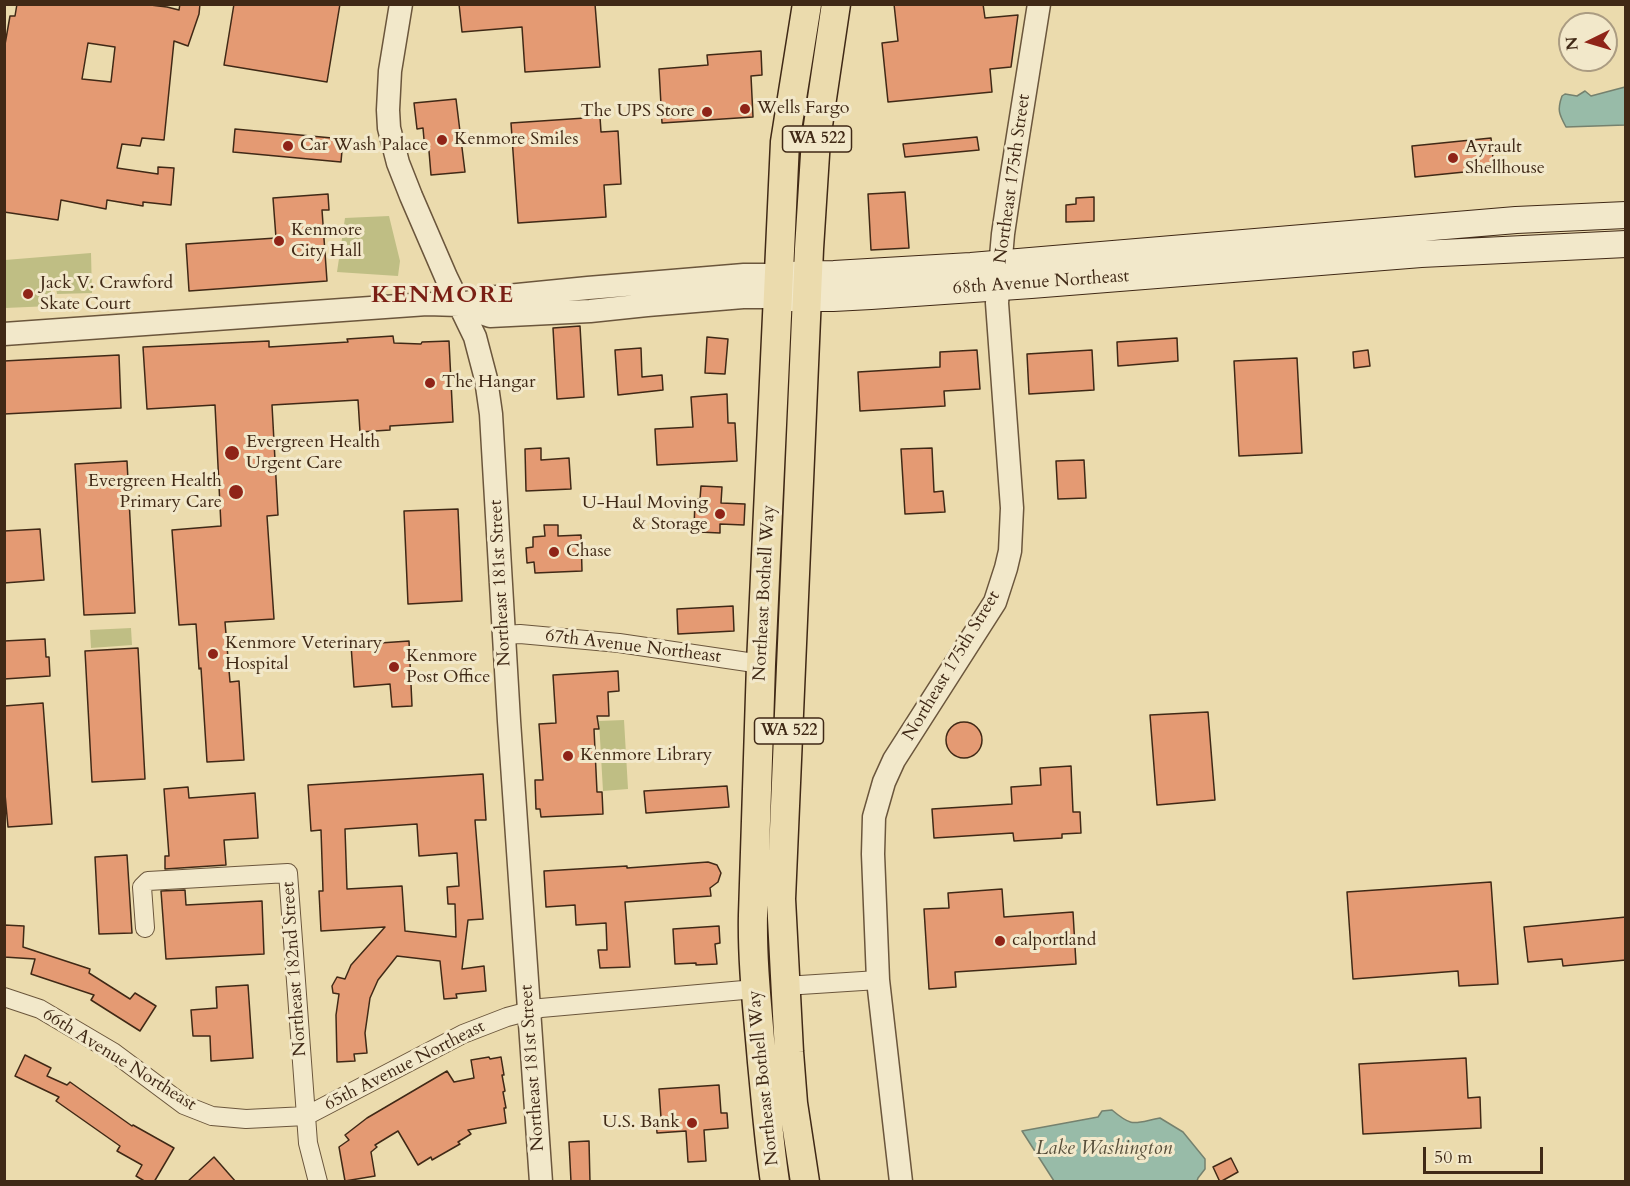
<!DOCTYPE html>
<html>
<head>
<meta charset="utf-8">
<style>
  body { margin:0 }
  #map { position:relative; width:1630px; height:1186px; overflow:hidden; background:#ebdbad; font-family:Cardo,serif }
  canvas { display:block }
  .frame { position:absolute; inset:0; border:6px solid #402916; pointer-events:none }
  .north { position:absolute; left:1558px; top:12px; width:60px; height:60px; box-sizing:border-box; background:#f2e8ca; border:2px solid #ab9c82; border-radius:50%; rotate:265deg; font-size:16px; font-weight:700; line-height:24px; text-align:center; color:#402916 }
  .north::after { content:''; display:block; margin:auto; width:21px; height:27px; background:#8f2418; clip-path:polygon(50% 0,100% 100%,50% 72%,0 100%) }
  .scale { position:absolute; left:1423px; top:1147px; width:120px; height:27px; box-sizing:border-box; border:3px solid #402916; border-top:0; padding-left:8px; font-size:18px; line-height:21px; white-space:nowrap; color:#402916; -webkit-text-stroke:4px #f2e8ca; paint-order:stroke }
</style>
</head>
<body>
<div id="map">
<canvas width="1630" height="1186"></canvas>
<div class="frame"></div>
<div class="north">N</div>
<div class="scale">50 m</div>
</div>
<script>
const g = document.querySelector('canvas').getContext('2d');
g.lineJoin = 'round';
function fill(path, color) { g.fillStyle = color; g.fill(path, 'evenodd'); }
function strokePath(path, color, width, dash) { g.strokeStyle = color; g.lineWidth = width; g.lineCap = dash ? 'butt' : 'round'; g.setLineDash(dash || []); g.stroke(path); }
function drawText(font, color, halo, rows, align = 'center') {
  g.font = font + ' Cardo,serif'; g.lineWidth = 6; g.setLineDash([]); g.textBaseline = 'middle'; g.strokeStyle = halo; g.fillStyle = color; for (const [text, x, y, turn = 0] of rows) {
    g.save(); g.translate(x, y); g.rotate((+turn || 0) * Math.PI / 180); g.textAlign = isNaN(turn) ? turn : align; if (halo) g.strokeText(text, 0, 0); g.fillText(text, 0, 0); g.restore();
  }
}
fill(new Path2D(`
  M389,216L400,261L398,276L337,272L345,218Z
  M91,253L92,293L57,294L55,281L51,282V306L5,308V260Z
  M131,628L132,645L91,648L90,630Z
  M624,720L628,789L603,791L599,721Z`), '#bfbe84');
const water = new Path2D(`
  M1625,87V125L1566,127C1559,114 1557,110 1562,96L1565,94L1577,96L1585,91L1591,96Z
  M1112,1110C1133,1128 1134,1123 1160,1118L1183,1132L1205,1159V1169L1198,1178L1197,1181H1054L1022,1131L1098,1117L1102,1111Z`);
fill(water, '#98bba8');
strokePath(water, '#75816e', 1.5);
const building = new Path2D(`
  M17,4H142L167,7L179,10L180,4H200L199,14L188,46L174,41L164,140L142,138L140,146L122,144L117,168L158,174V167L174,168L171,205L143,202V206L107,200L106,209L61,200L58,220L4,212V50L10,16H15ZM88,43L115,47L111,82L82,79Z
  M234,4H340L327,82L224,65Z
  M459,4H595L600,67L525,72L522,27L462,32Z
  M894,4H983L985,18L1018,15L1011,67L990,69L992,92L888,102L882,43L898,41Z
  M761,51L762,75L751,76L753,117L662,123L659,69L708,65L707,55Z
  M456,99L465,172L431,175L429,151H425L423,128L417,129L414,103Z
  M600,117L601,132L618,131L621,184L604,185L606,217L518,223L511,123Z
  M235,129L343,139L341,162L233,152Z
  M977,137L979,150L905,157L903,144Z
  M1491,138L1494,169L1415,177L1412,146Z
  M905,192L909,248L871,250L868,194Z
  M328,194L329,210H322L327,281L189,291L186,244L276,238L273,198Z
  M1094,197V221L1066,222V205L1076,204V198Z
  M580,326L584,397L557,399L553,328Z
  M393,336L394,343L421,344L422,342L449,341L453,422L390,426V430L360,432L358,400L272,405L278,515L267,516L274,619L225,622L230,682L239,681L244,760L207,762L201,668L199,669L196,624L179,625L172,530L221,526L215,405L147,409L143,347L269,341V347L348,342L347,339Z
  M707,337L728,339L725,374L705,373Z
  M1177,338L1178,361L1118,366L1117,342Z
  M641,348L642,377L662,375L663,390L618,395L615,350Z
  M977,350L980,389L944,391L945,406L860,411L858,372L940,367V352Z
  M1092,350L1094,390L1029,394L1027,354Z
  M1368,350L1370,366L1354,368L1353,352Z
  M119,355L121,408L4,414V361Z
  M1297,358L1302,453L1239,456L1234,361Z
  M727,394L728,423H735L737,461L657,465L655,429L693,427L691,397Z
  M541,448V460L569,458L571,489L526,491L525,449Z
  M932,448L934,492L943,491L945,512L905,514L901,449Z
  M1084,460L1086,498L1058,499L1056,461Z
  M127,461L135,613L84,615L75,464Z
  M701,486L722,487L721,503L745,504L744,525L720,524V533L699,532V529H694L695,499H700Z
  M458,509L462,601L408,604L404,511Z
  M544,525H558V536L581,535L582,571L535,573L534,562L527,563L526,548L533,547V537L545,536Z
  M40,529L44,580L4,583V531Z
  M733,606L734,631L678,634L677,609Z
  M45,639L46,657H49L50,676L4,679V641Z
  M409,641L412,706L392,707L390,684L354,687L351,645Z
  M138,648L145,779L92,782L85,651Z
  M618,671L619,691L608,692L609,716H597L599,729H594L597,792H602L603,814L541,817L540,809H536L535,780H543L539,724L556,723L553,675Z
  M43,703L52,824L8,827L4,783V706Z
  M1208,712L1215,800L1157,805L1150,715Z
  M946 740a18 18 0 1 1 36 0a18 18 0 1 1-36 0Z
  M1071,766L1073,812H1080L1081,833L1062,834V838L1014,841L1013,833L934,838L932,809L1012,804L1011,787L1041,785L1040,768Z
  M483,774L486,820H475L483,919L468,920L462,969L484,966L486,991L456,994L457,998L444,999L440,961L397,956L378,980L370,998L365,1033L367,1053L354,1054L355,1061L337,1062L336,1015L339,994L333,993L332,986L337,977L345,979L351,965L385,927L321,931L319,891H323L321,830L311,831L308,785ZM417,824L419,856L457,853L459,886L447,887L448,904H455L456,937L405,931L402,886L347,889L345,829Z
  M727,786L729,807L646,813L644,791Z
  M188,787L189,798L255,793L258,838L224,840L226,865L165,869V856H169L164,789Z
  M127,855L132,933L99,934L95,857Z
  M708,862L717,865L721,873L718,882L710,888L711,896L625,902L630,967L600,968L598,950H607L606,923L576,925L575,905L546,907L544,871L627,866V868Z
  M1491,882L1498,984L1459,986L1458,971L1353,979L1347,892Z
  M1002,889L1004,917L1073,912L1076,964L955,972L956,987L929,989L924,909L949,908L948,893Z
  M185,890L186,905L262,901L264,954L166,959L161,891Z
  M1626,917V960L1563,966L1562,959L1528,962L1524,927Z
  M4,925L24,926L23,947L90,969L89,973L130,999L135,993L156,1006L140,1031L91,1000L94,995L31,974L35,959L4,957Z
  M719,926L720,943L715,944L717,964L696,965V963L675,964L673,929Z
  M248,985L253,1058L211,1061L210,1036H193L191,1010L217,1008L216,987Z
  M25,1055L51,1068L47,1076L67,1085L70,1082L132,1126L133,1125L174,1148L154,1182H146L136,1176L142,1165L117,1151L120,1146L56,1101L59,1097L15,1076Z
  M489,1057L490,1059L501,1057L504,1075H502L505,1091L503,1092L506,1108H504L506,1123L468,1130L471,1134L458,1142L460,1144L432,1160L431,1157L418,1165L398,1131L375,1145L377,1147L371,1152L375,1176L345,1181L339,1147L349,1140L345,1135L367,1118L447,1071L454,1082L474,1078L471,1060Z
  M1466,1058L1468,1098L1480,1097L1481,1128L1363,1134L1359,1064Z
  M719,1085L721,1113H727L728,1128L704,1130L706,1161L688,1162L686,1131L657,1133L656,1118H661L659,1089Z
  M589,1141L590,1182H571L569,1142Z
  M214,1157L236,1182H187Z
  M1231,1158L1238,1172L1220,1182L1213,1167Z`);
fill(building, '#e49a73');
strokePath(building, '#402916', 1.5);
const minor = new Path2D(`
  M504,635L520,634L619,643L761,664
  M145,928L142,887L148,881L288,873L308,1143L318,1182
  M785,986L878,980
  M4,997L40,1009L113,1052L184,1105L212,1116L246,1119L306,1116L463,1034L507,1017L541,1008L755,989`);
const tertiary = new Path2D(`
  M401,4L390,71L388,110L389,128L398,163L411,196L446,277L475,337L486,379L491,414L509,721L541,1182
  M459,305L490,316L590,311L647,305L743,297H778
  M4,334L427,304L459,305L487,298L588,288L744,275H779
  M901,1182L878,980L873,854L874,817L884,782L894,760L995,602L1006,568L1010,551L1012,508L997,303L1003,234L1011,180L1039,4`);
const secondary = new Path2D(`
  M788,275L834,274L971,266L1516,220L1626,215
  M788,298H833L871,296L1031,285L1421,254L1626,244`);
const primary = new Path2D(`
  M775,1182C769,1142 766,1102 762,1062C758,1013 752,964 753,915L761,664L785,142L807,4
  M805,1182L793,1103L789,1052L781,899L809,249L816,139L836,4`);
strokePath(minor, '#6b563c', 20);
strokePath(tertiary, '#6b563c', 25);
strokePath(secondary, '#402916', 28);
strokePath(primary, '#402916', 31);
strokePath(minor, '#f2e8ca', 18);
strokePath(tertiary, '#f2e8ca', 22);
strokePath(secondary, '#f2e8ca', 26);
strokePath(primary, '#ebdbad', 28);
for (const [x, y, r, color] of [
  [745,109,6,"#8f2418"],
  [707,112,6,"#8f2418"],
  [442,140,6,"#8f2418"],
  [288,146,6,"#8f2418"],
  [1453,158,6,"#8f2418"],
  [279,241,6,"#8f2418"],
  [28,294,6,"#8f2418"],
  [430,383,6,"#8f2418"],
  [232,453,8,"#8f2418"],
  [236,492,8,"#8f2418"],
  [720,514,6,"#8f2418"],
  [554,552,6,"#8f2418"],
  [213,654,6,"#8f2418"],
  [394,667,6,"#8f2418"],
  [568,756,6,"#8f2418"],
  [1000,941,6,"#8f2418"],
  [692,1123,6,"#8f2418"]
]) { const dot = new Path2D(); dot.arc(x, y, r, 0, 2 * Math.PI); g.fillStyle = color; g.fill(dot); strokePath(dot, '#f2e8ca', 2); }
for (const [x, y, w] of [
  [817,139,69],
  [789,731,69]
]) { const box = new Path2D(); box.roundRect(x - w / 2, y - 13, w, 26, 4.5); g.fillStyle = '#f2e8ca'; g.fill(box); strokePath(box, '#402916', 1.5); }
drawText('bold 16px', '#402916', null, [
  ["WA 522",817,139],
  ["WA 522",789,731]
]);
drawText('18px', '#402916', '#f2e8ca', [
  ["Wells Fargo",757,109],
  ["The UPS Store",695,112,"right"],
  ["Kenmore Smiles",454,140],
  ["Car Wash Palace",300,146],
  ["Ayrault",1465,148],
  ["Shellhouse",1465,169],
  ["Kenmore",291,231],
  ["City Hall",291,252],
  ["Jack V. Crawford",40,284],
  ["Skate Court",40,305],
  ["The Hangar",442,383],
  ["Evergreen Health",246,443],
  ["Urgent Care",246,464],
  ["Evergreen Health",222,482,"right"],
  ["Primary Care",222,503,"right"],
  ["U-Haul Moving",708,504,"right"],
  ["& Storage",708,525,"right"],
  ["Chase",566,552],
  ["Kenmore Veterinary",225,644],
  ["Hospital",225,665],
  ["Kenmore",406,657],
  ["Post Office",406,678],
  ["Kenmore Library",580,756],
  ["calportland",1012,941],
  ["U.S. Bank",680,1123,"right"]
], 'left');
drawText('18px', '#402916', '#f2e8ca', [
  ["Northeast 175th Street",1013,179,-82],
  ["68th Avenue Northeast",1041,283,-4],
  ["Northeast 181st Street",501,583,-93],
  ["Northeast Bothell Way",765,593,-87],
  ["67th Avenue Northeast",633,647,7],
  ["Northeast 175th Street",952,666,-59],
  ["Northeast 182nd Street",295,969,-94],
  ["66th Avenue Northeast",119,1060,32],
  ["65th Avenue Northeast",405,1066,-27],
  ["Northeast 181st Street",533,1068,-94],
  ["Northeast Bothell Way",764,1078,-96]
]);
drawText('italic 20px', '#564e3a', '#f2e8ca', [
  ["Lake Washington",1104,1149]
]);
g.letterSpacing = '1.5px';
drawText('bold 24px', '#7a1f14', '#f2e8ca', [
  ["KENMORE",443,296]
]);
g.letterSpacing = '0px';
</script>
</body>
</html>
